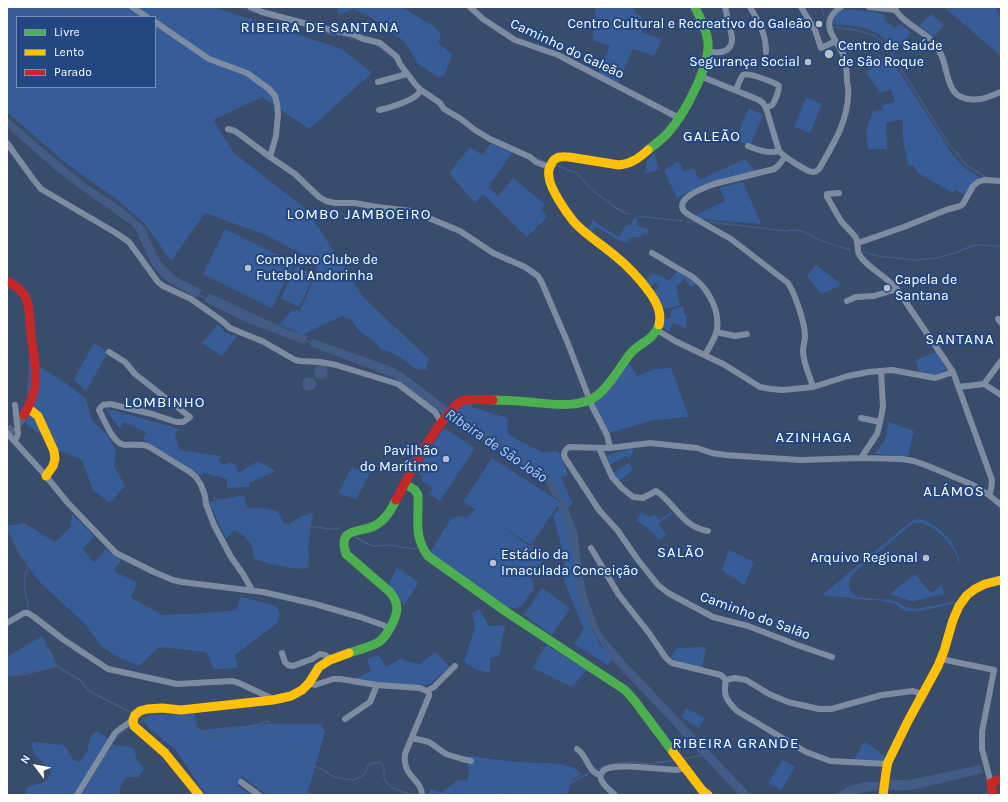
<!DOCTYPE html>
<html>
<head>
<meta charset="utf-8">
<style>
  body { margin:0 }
  #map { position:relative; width:1008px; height:802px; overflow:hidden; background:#394c6b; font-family:Karla,sans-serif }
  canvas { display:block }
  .frame { position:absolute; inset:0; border:8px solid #fff; pointer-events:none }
  .legend { position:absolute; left:16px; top:16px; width:140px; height:72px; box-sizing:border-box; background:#234781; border:1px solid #7b91b3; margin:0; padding:5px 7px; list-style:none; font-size:12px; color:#fff }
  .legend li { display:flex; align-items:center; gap:8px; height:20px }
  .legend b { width:20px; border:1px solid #7b91b3 }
  .north { position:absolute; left:16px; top:746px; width:40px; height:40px; -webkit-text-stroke:3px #234781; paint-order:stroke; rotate:302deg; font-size:11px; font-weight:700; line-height:16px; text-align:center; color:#fff }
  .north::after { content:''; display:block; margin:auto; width:14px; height:18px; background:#fff; clip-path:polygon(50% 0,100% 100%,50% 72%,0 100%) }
</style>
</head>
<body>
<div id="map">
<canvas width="1008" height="802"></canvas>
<div class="frame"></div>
<ul class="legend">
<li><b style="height:5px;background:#4caf50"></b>Livre</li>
<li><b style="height:5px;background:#ffc107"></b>Lento</li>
<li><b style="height:5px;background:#c62828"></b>Parado</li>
</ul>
<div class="north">N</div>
</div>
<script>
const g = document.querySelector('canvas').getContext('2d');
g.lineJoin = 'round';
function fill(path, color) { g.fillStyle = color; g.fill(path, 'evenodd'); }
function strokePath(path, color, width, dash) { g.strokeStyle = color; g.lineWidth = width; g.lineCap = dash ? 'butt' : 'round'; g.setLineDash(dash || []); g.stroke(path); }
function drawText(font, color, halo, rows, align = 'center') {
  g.font = font + ' Karla,sans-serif'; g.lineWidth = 4; g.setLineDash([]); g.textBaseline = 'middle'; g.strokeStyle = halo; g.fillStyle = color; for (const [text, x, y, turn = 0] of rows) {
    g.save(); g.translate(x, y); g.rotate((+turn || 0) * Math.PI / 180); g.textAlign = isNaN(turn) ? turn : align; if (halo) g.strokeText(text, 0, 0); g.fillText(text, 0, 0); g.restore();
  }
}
fill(new Path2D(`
  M7,7H213L342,49L372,73L309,129L262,97L213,120L234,153L307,210L363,297L429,359L426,365L428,370H425C422,368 420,368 417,370L406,362L401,358L388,351L381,349L374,341L358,330L352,320L342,316L302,335L294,330L279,325L292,310L300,311L317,272L316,262L266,235L205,213L171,261L145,224L118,200L67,164L7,112ZM17,17H155V87H17Z
  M338,7H402L433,26L441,34L438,43L452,54L450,61L444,76L438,77L418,64L405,42L372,18L353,9L338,15Z
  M596,7H632L636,14L641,16L643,33L662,39L654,56L633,49L618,83L599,73L610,46L593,40Z
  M944,7H995L1001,18V56Z
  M846,9L874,12L885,15V20L895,28L900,24L911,33L894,53C890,48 887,41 882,37C870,26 849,25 833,24C832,16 839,11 846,9Z
  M931,14L944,25L934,37L919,26Z
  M889,55L952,154L962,166L982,179L965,195L955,190L953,193L918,173L914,166L908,165L903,139V119L886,123L887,149H868L866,131L873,111L883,110L882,105L895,102L891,89L880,93L866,72Z
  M806,97L822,104L810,133L794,127Z
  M749,108L763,115L750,146L735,140Z
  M491,143L512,153L488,187L498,196L513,178L545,204L541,209L547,217L527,237L483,194L475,203L449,173L470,147L482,155Z
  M654,153L659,169L645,174L647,160Z
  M745,159L756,171L701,187L684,194L677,198L664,170L678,161L684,172L694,168L699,180Z
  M743,182L761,224L700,219L694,216L725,201L720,188Z
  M636,217L637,220V225L649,230L647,235L644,233L639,237L629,238L628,243L618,240L597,227L594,228L592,232L588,229L593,219L599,225L619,237L626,225H631L633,219Z
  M225,229L294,263L272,308L203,274Z
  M816,265L842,285L821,294L807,276Z
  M296,266L314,275L299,307L281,298Z
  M677,271L697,283L691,287L684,278L681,283L676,286L680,305L665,309L653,291L659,288L656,283L650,287L645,280L653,273L656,275L658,274L669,281Z
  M683,306L684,315H687L686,329L673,323L669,332L660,325L665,318H671V310Z
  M218,324L225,332L237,336L222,356L202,343Z
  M94,343L108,352L86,391L74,379Z
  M936,352L946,369C937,377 930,374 919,373L916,360Z
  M29,360L67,384L86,399L92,420L108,436L116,450L114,466L125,486L110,503L93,490L82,460L73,456L57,450L39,433L26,424Z
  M628,361L637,376L655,369L671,368L689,417L654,420L608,433L594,403L609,390Z
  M472,403V407L507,418L508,433C518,442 532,446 543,453L556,451L560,453L568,475L561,477L570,498L569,499L573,502L568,509L553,480L543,469L454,412L459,406Z
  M108,409L180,429L175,433L179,450L221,456L218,461L224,465L229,462L236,465L239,473L258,461L276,471L249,483L250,487L227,488V479L204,473L200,475L143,439L146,432L124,422L120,429L107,411Z
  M889,422L914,431L908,456L875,454L885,439L887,434V430Z
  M444,428L475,448L440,501L429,494L433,488L421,480L423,476L416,471Z
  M633,448V453L629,459L626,456L610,465L606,456Z
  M492,458L560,502L531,545L499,525L545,557L530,578L533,581L534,589C527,597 521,613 509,607L508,608L430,553L451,518L463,516L467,518L474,510L475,509L463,502Z
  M363,461L373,468L356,499L338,493L352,467L357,470Z
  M629,463L633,470L619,481L613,473Z
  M244,495L247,508H261L278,511L285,526L302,516L313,513L308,546L309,567L299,569L275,565L254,559L252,545L242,534L234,530L226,539L209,502Z
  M560,509L566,524L570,539L576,586L580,603L599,644L613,659L608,665L574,644L584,629L564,581C568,560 558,536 553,515Z
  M641,512L650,517L655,514L659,520L671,512L672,514L658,524L667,535L658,540L654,533L651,532L647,527L636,521Z
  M72,514L94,536L83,549L94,563L106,549L121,560L114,571L137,583L131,598L163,615L207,613L236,610L241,597L277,606L280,615L277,623L235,655L238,668L214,669L206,652L159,647L139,666L118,657L101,646L87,626L40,582L19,554L7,529V526L24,523L55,542L70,528Z
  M920,519C930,521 945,533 951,542C956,549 959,558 961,566C958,560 956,554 953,549C945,537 928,519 913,523L853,574C847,582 847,591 857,597L890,600L898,602L906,607L915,609L942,604L954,601L955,603L921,611H910L902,610L896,604L877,600H868L822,595L913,520Z
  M729,550L754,562L744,585L722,570Z
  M397,568L419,582L404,605L387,587Z
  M915,574L931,593L942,585L944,594L914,601H911L890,594Z
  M542,588L570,608L552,635L524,615Z
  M479,609L489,626L505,625L499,656L490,658V673L477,670L464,662L475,627L472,613Z
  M42,636L58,666L9,676L7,674V657Z
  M546,645L587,670L572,687L533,668Z
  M706,647L702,668L678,663L671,657L677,648Z
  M435,652L450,667L430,684L427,685L379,684L351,680L371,671L367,659L379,655L386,667L402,658L404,661L420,664Z
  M686,708L705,718L699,728L681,717Z
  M195,714L198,730L264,724H321L325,732L307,795H267L242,776L237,786L251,795H206L176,750L148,727L143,720L148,715Z
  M97,731L106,737L115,746H124L134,749L137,760L144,768L139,777H126L121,785L119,795H26V788L30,786L45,782L52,772L35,755L31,744L36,742L64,745L73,760L80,762L87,752L91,736Z
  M864,742L880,752L879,753L887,758L882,761L855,760V758Z
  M471,756C487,758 502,761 518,762C534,764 571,760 581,774L572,780L570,787L567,795H428L431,789L441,793L458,780L467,781L469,773L467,757Z
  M783,760L795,767L781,790L768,783Z`), '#375d98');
fill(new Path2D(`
  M7,117L61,164L85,183L124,209L145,228L154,249L159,259L170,271L178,278L202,290L197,298L168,282L160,275L152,265L134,227L116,214L75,185L54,169L7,127Z
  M209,293L288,330L307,336L304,344L248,323L204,301Z
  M313,339L392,367L404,374L450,409L444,415L395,378L310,346Z
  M314 372a7 7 0 1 1 14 0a7 7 0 1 1-14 0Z
  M302 384a7 7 0 1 1 14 0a7 7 0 1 1-14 0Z
  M454,412L543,469L553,480L568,509L577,531L583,578L587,596L598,627L603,636L623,659L751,795H739L614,662C597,640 582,616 576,588C575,582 575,576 574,570C571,547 568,525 558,505L560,501L553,496L547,484L544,481L502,452L456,424L448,418Z
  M981,765L983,773L916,789L908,790H888L889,780H909Z
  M870,782H880L879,790L864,792L855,795H835L847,787L860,783Z`), '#435c86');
strokePath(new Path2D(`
  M239,7L256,13
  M821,7L824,16
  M1000,7L1001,8
  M297,24L326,33L332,35H341L364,42
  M832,27L855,30L870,34L877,37L886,45L947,142L966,165L986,177
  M378,46L395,60
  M536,158L546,162
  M555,165L566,169
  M567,170L577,173L590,188L613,206L625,213L630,214
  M638,216L682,221
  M687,222H695
  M706,222H710L786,231C802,227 808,235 822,241C831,244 841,248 850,249
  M863,252L878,256L915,260L936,258L955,253L974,245L1001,246
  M198,293L207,300
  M304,340L312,343
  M214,498L244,511L283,524L317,527L329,529L340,528
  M7,528L12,532L28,567L25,576L24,584L28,606V610
  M355,537L370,545L375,546L389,545L415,549L417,548
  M40,643L50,652L52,655L55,665L68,673L80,680L89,691L132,713
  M7,676L25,674L54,667L57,666
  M138,716L146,719L156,715L169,719L203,731L216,739L227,732L239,730L268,721L280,737L287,740L292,746L302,752L311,765L323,770L334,777L353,780L364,775L369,764L379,762L384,766V778L391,787L411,795
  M137,724L146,719
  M683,759L703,755
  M595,770L611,764L631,762L649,764L674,760
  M83,795L90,781L110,747L118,736L131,727
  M498,795C509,792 514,784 524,795
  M556,795L570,783L589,773`), '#435c86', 1.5);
strokePath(new Path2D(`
  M7,434L18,423L24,415`), '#576781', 9, [9, 4.5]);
strokePath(new Path2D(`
  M132,7L147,17
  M250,7L262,12L326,29L352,34L364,39L380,43L397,57L400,64L415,84L421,90L440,103L444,109L461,119L475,130L490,139L530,157L536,162L549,167
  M470,7L483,19L515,40L558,55L679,118
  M750,7C759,22 766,34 766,52
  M801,7L815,30L821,48L836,41
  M869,7L896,10
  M894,7C902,24 924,30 935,44C953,65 939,104 980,99C988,98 994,94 1001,92
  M155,22L209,59L247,73L269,89L275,96L277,104L278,114L276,136L270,157
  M707,51C719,54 733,53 732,37L725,7
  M700,76L759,100L763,103L766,108L779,151C783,156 807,172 813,172C815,172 817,171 819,169C832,146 847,124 848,96C849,91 848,86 847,81C847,72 846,63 843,54C839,46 833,38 830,30C827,20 833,12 841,7
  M378,82L407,74
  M736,90C738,86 740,78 743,75C748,72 773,82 778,85L779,86C779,90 775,102 772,105C771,106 767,107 766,108
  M379,110C389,108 409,102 417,95C418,94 420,91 421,90
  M228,129L235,131L242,136L270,157L295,174L319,197L326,201L335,203H355L377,207L411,211L419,214L460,231L493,253L525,267L538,276L542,283L567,341L592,406L607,435L610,448
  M7,143L33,179L41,189L116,233L129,242L158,282L163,286L191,299L221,320L230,328L264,342L295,360L300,361L320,362L336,365L398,384L435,412L441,422
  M748,146C758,150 768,154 779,151
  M785,157L778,166L774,169L714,184C706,187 674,198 684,211C686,213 688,214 689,215L731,239L788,283C795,294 805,323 805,336C805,341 803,346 803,351C803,363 810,376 813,387
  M839,193L828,194H827V197C832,205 836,213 841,221C846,227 852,232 856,238C859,244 856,250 860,256C868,268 887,277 897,289L953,372L992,480L991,490L989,495
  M858,243L904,227L946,210L960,206L963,204L973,186L978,182L984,180L1001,181
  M652,253C661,258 670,264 679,269C684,272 690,275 694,278C709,290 720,311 717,330C715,339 709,347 705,355
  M847,301L856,297L874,296L897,289
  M998,319L1001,323
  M657,330L675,341L725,365L760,387L771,389L783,390L813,387L848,376L869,372L892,370L935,378L953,372
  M716,332L735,336L747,334
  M109,352L125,362L135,374L190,417L183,422H176L152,414L110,404L103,405L100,408L99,410C105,421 113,444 125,445C133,445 140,444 148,446L190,472L196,477L201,485L205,496L206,504L214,525L231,557L243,574L252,590
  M984,384L1001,361
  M959,387L984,384L1001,395
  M861,418L880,422
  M7,433L46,476L67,502L116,553L154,572L173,580L182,582L263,592L315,604L360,617L383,625L390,629
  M14,441L17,437L18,433L15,405
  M599,448L612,477L622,488L633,497L643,498L656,491C677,505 681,526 708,531
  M861,458L877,434L879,427L883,407L881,371
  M591,548L619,595L649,633L666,658L672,663L721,675L726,680L735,678L746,680L769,694L788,702L819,709H831L882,695L913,691L916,692L923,695
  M7,623L24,613H28L34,617L64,640L108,669L177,684L232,681L239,683L269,697L273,700
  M282,653L285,662L288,665L293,666L312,659L320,654L325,655L329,658L330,660
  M832,657L797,645L748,626L713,617L668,593L658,585L638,560L618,531L599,510L565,458C563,453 564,450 569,447L610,448L650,443L697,448L712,453L726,455L769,458L801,460L861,458L902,459L914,461L928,466L973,485L989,495L1001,505
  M941,659L994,670L982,732V749L991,783
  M726,680C723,695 726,700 737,711L806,752L830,761L888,764
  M309,683L315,685L333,679H340L377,685L420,688L427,691L429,693V696L405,754C402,777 422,779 422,795
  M427,691L434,687L455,666
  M345,719L370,702L377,685
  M412,738L429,742L446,754L462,759L471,761
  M577,749C587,755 588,772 600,775
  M600,775C602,773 602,772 604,770C616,762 661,770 676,770L681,769L684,767
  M600,775C601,784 609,789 615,795
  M241,782L259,795
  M77,795L115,733L120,729L133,720`), '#7e8ca1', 6);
strokePath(new Path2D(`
  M648,150C654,145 661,140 667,134C684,115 710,67 708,42C707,30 700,18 695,7
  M493,400C505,400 518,401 530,402C550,404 581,409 598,395C611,384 619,368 630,354C640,342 653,341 659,325
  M405,484L415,490L418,495C419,518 413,536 428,556L508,613L625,690L634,700L673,752
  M349,653C358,650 370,647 379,642C387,636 396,619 397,609C397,602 394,597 390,592L346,554C337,526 360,534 376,525C386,519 391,510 396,500`), '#4caf50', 9);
strokePath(new Path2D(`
  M648,150C639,158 631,164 619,165L569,157C565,157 560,156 557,158C554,159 552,162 551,165C549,168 548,172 549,177C550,189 566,212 574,222C586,235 601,244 614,255C628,266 640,279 650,293C657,303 662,313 659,325
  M28,408L38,416L54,451L55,459L53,466L46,476
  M673,752L702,790L708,795
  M199,795L165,753L134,726L133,720L135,715L140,711L147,709L162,708L181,710L273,700L291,696L302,690L309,683L319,667L330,660L349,653
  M883,795L886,772L888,762L908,721L938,666L944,651L953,620L959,606L967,595L975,589L985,584L1001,580`), '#ffc107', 9);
strokePath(new Path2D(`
  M7,281C12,284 18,287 22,292C31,303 29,320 31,334C33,351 37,368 35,386C33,397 29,406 24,415
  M396,500C411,472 425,443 445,418C450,412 455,404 462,401C470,398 485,400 493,400
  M993,795L991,783L1001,779`), '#c62828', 9);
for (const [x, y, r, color] of [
  [819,24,4,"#bac0cb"],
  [829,54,5,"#bac0cb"],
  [808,62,4,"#bac0cb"],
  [248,268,4,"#bac0cb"],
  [887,288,4,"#bac0cb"],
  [446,459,4,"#bac0cb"],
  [926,558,4,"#bac0cb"],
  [493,563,4,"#bac0cb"]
]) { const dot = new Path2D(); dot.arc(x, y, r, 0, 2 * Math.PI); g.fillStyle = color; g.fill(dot); strokePath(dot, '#234781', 1.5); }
drawText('14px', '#fff', '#234781', [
  ["Centro Cultural e Recreativo do Galeão",811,24],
  ["Centro de Saúde",838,46,"left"],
  ["de São Roque",838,62,"left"],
  ["Segurança Social",800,62],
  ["Complexo Clube de",256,260,"left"],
  ["Futebol Andorinha",256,276,"left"],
  ["Capela de",895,280,"left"],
  ["Santana",895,296,"left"],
  ["Pavilhão",438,451],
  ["do Marítimo",438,467],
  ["Estádio da",501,555,"left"],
  ["Imaculada Conceição",501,571,"left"],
  ["Arquivo Regional",918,558]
], 'right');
drawText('14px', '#fff', '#234781', [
  ["Caminho do Galeão",567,49,25],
  ["Caminho do Salão",755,616,20]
]);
g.letterSpacing = '1px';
drawText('15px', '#fff', '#234781', [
  ["RIBEIRA DE SANTANA",320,28],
  ["GALEÃO",712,137],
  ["LOMBO JAMBOEIRO",359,215],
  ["SANTANA",960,340],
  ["LOMBINHO",165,403],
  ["AZINHAGA",814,438],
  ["ALÁMOS",954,492],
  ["SALÃO",681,553],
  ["RIBEIRA GRANDE",736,744]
]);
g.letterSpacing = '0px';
drawText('italic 15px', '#b5ccef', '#234781', [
  ["Ribeira de São João",496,446,34]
]);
</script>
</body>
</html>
